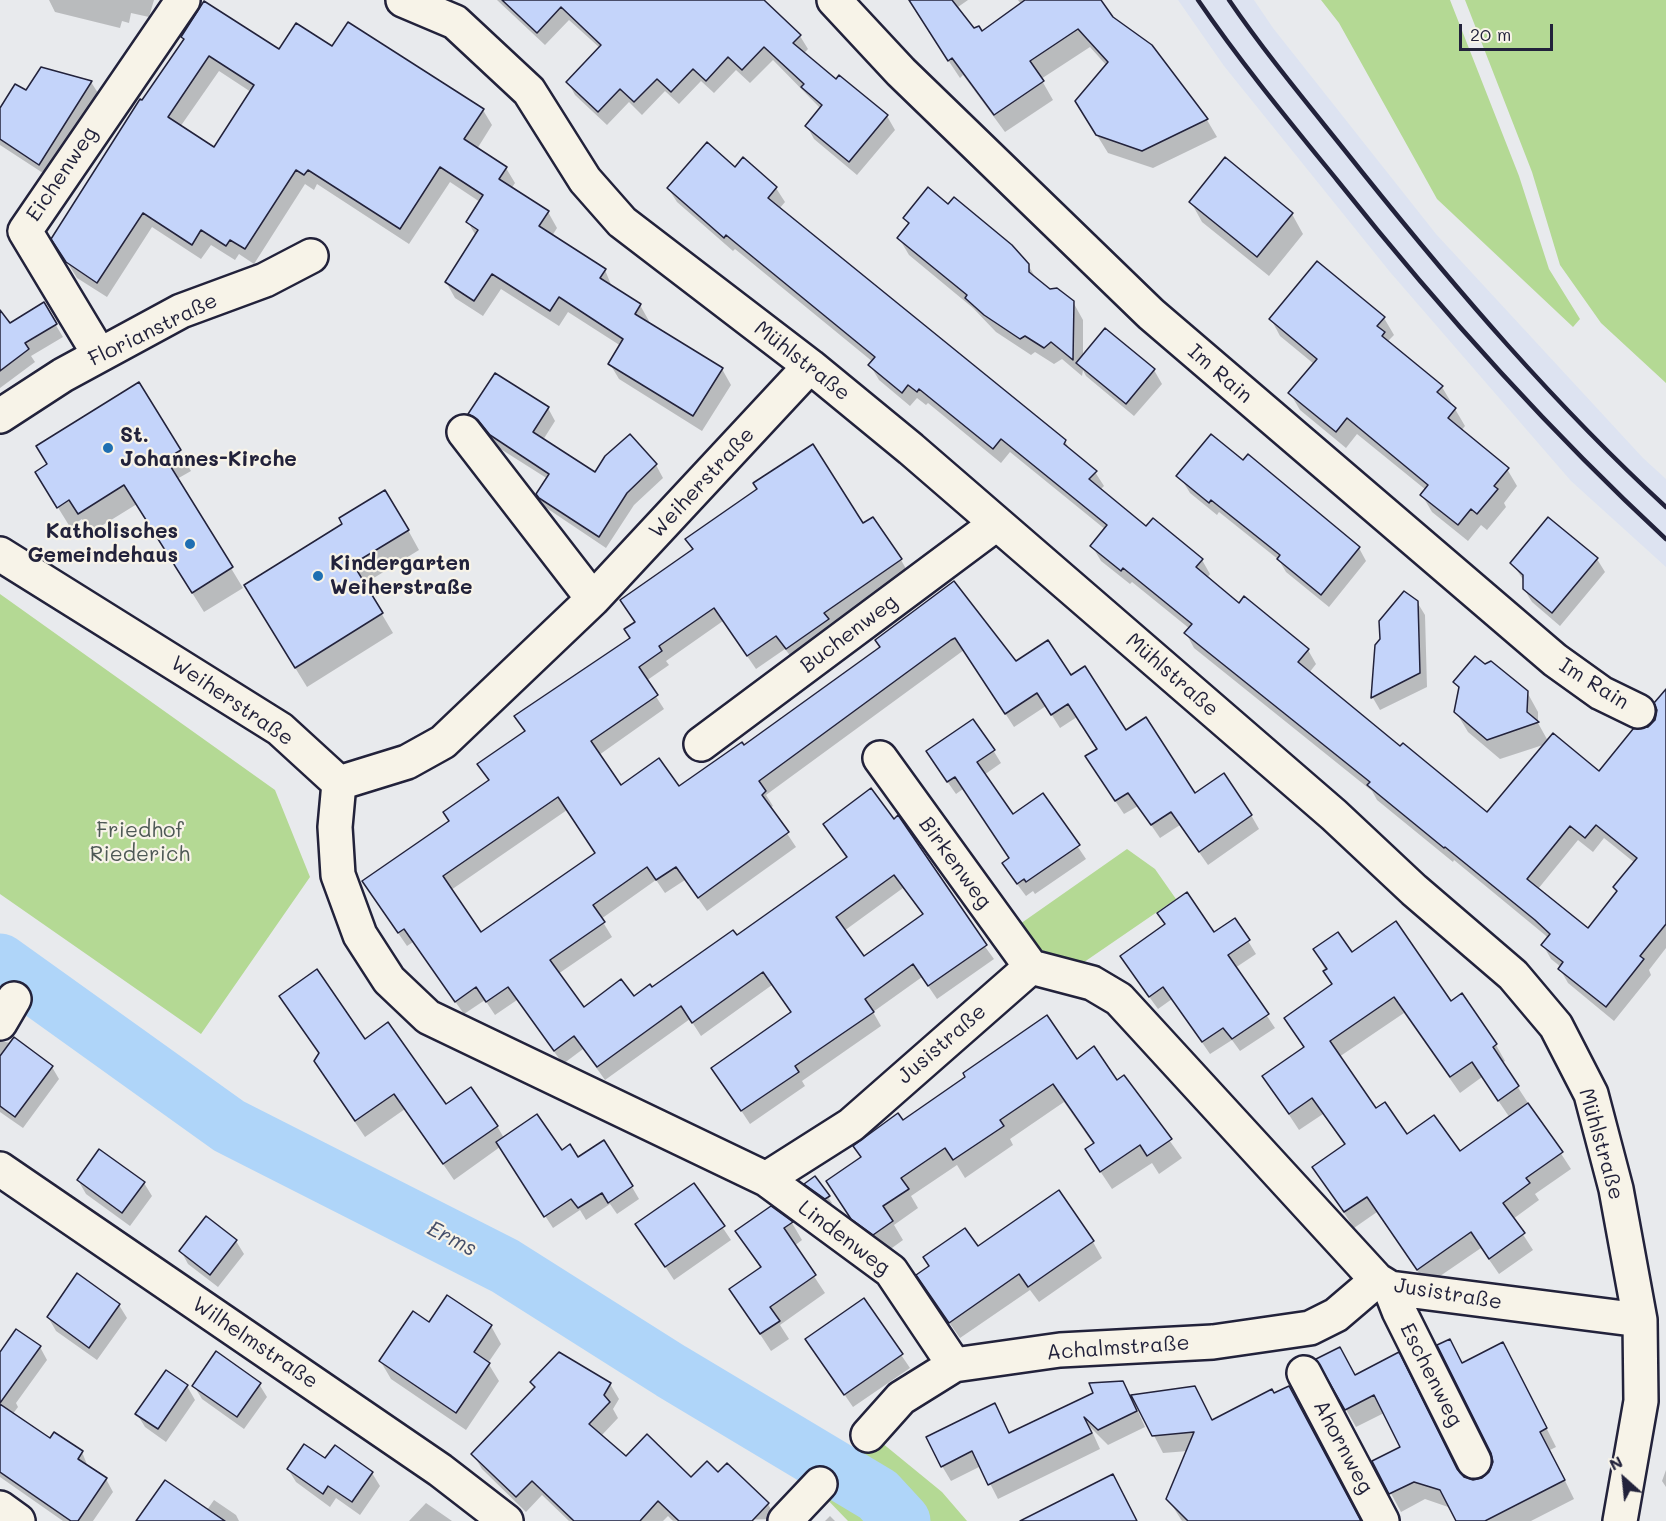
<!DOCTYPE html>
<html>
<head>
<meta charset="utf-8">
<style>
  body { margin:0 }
  #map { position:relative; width:1666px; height:1521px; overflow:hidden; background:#e8eaed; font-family:Mali,sans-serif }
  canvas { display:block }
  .north { position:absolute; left:1594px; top:1449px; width:60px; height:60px; -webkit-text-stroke:4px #f7f3e8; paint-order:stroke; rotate:333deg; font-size:16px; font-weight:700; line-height:24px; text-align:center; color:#22223b }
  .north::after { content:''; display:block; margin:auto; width:21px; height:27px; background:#22223b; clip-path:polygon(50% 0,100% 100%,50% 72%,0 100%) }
  .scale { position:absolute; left:1459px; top:24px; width:94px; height:27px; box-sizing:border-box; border:3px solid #22223b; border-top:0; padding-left:8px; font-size:18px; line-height:21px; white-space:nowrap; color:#22223b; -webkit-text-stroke:4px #f7f3e8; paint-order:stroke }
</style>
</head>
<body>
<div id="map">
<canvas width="1666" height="1521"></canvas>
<div class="north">N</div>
<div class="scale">20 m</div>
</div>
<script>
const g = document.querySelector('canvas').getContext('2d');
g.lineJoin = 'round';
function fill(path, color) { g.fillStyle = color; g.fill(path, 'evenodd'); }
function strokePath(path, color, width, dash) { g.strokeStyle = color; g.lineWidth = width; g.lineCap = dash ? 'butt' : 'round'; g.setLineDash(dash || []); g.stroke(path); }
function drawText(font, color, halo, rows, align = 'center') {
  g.font = font + ' Mali,sans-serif'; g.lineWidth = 4.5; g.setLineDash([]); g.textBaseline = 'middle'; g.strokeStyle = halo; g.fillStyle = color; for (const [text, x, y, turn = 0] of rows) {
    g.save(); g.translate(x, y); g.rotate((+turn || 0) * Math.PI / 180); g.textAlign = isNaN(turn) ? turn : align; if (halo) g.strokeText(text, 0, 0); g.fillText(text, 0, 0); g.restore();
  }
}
fill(new Path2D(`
  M1178,0H1254L1273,28L1436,234L1643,458L1666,479V567L1571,481L1390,272L1224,66Z`), '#dde3f1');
fill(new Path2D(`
  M1321,0H1450L1519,176L1549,269L1580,319L1573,327L1437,199L1339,23Z
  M1465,0H1666V383L1601,323L1560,265L1532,172Z
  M0,594L275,790L310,877L201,1034L0,894Z
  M1127,849L1155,869L1176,899L1074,969L1037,947L1020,924Z
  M876,1438L942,1492L967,1521H848L820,1492Z`), '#b4d994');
fill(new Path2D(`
  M49,0H154L149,17L131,13L129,23L122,21L120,28L55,12Z
  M497,0H762L800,36L808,49L803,54L836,81L839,77L887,116L895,130L857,175L814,139L807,126L821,109L773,60L750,83L736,70L714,93L701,81L679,104L665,91L642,115L629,102L607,125L575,95L568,82L600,48L569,20L545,45Z
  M908,0H968L958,7L974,31L981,33L1021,4L1018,0H1100L1112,18L1151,47L1207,120L1217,137L1153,168L1108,153L1087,119L1107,66L1090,47L1041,79L1053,100L1005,132L963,75L960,78Z
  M182,37L280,51L332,49L483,110L492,125L477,149L506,168L515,183L511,189L548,212L557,228L552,236L605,270L612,287L640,305L649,321L648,323L722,369L731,385L702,431L619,379L610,364L621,346L568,312L559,326L501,289L483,316L455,298L446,282L476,236L468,222L480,202L450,182L409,244L317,184L314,190L305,184L254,264L239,254L235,260L211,245L201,259L152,227L107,297L77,278L53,239L185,41ZM219,71L251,92L215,149L180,127Z
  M41,69L91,82L98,93L46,175L0,145V111L26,92Z
  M735,169L776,188L785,202L779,209L1065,441L1071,452L1095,472L1104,486L1100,490L1146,528L1202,560L1210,574L1207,578L1239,605L1308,650L1316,664L1309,673L1400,748L1488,814L1546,744L1500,759L1468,732L1456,712L1460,691L1455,682L1527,692L1538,712V723L1548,741L1599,773L1656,720V707L1666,715V948L1649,970L1651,975L1614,1021L1568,983L1560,969L1561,967L1551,959L1543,945L1548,938L1545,935L1454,860L1453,862L1377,800L1372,791L1194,648L1186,633L1190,629L1132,582L1130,584L1101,561L1092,546L1106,530L1010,452L1001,463L928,403L926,405L917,398L910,406L879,380L870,365L873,362L735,249L733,251L677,202L668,188ZM1604,838L1635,863L1615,888L1618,892L1588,930L1538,889L1578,840L1593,852Z
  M1191,202L1292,214L1303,234L1269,276L1202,222Z
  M905,218L1028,265L1037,280L1050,291L1073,302L1083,320V358L1105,330L1154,370L1162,384L1134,416L1086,376L1083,370L1082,376L1062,359L1054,364L1035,352L1031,355L996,332L973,308L909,255L899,238L909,226Z
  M43,304L63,337L31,356L35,362L0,388V312L10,325Z
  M1384,318L1394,335L1388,341L1442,387L1465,426L1461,431L1507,469L1517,486L1504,503L1506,507L1487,530L1481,525L1468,541L1432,512L1422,495L1426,490L1357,434L1346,448L1300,410L1290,393L1314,364L1280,336L1271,319Z
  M548,408L555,421L543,440L596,474L630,436L656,465L663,478L634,505L606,548L545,507L538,494L548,479L499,448L487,432L477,427L470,414Z
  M179,451L191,471L177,479L243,588L204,612L137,504L90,533L82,519L70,527L49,493Z
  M1182,480L1359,548L1366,561L1329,607L1286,572L1279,560L1219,512L1217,515L1190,493Z
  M863,526L901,560L909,574L795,662L785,649L756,669L723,621L666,661L669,665L646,681L664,709L599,755L621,787L679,788L744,747L881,648L954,583L1016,663L1071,677L1195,795L1251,815L1259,829L1208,865L1180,825L1160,838L1138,806L1124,814L1095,771L1098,750L1077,717L1060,728L1046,706L1014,727L964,650L766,795L773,806L770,808L796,847L707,911L685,880L665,893L656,880L601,919L612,937L558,974L584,1009L633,998L652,989L736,937L847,859L824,825L871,790L994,959L937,999L922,977L873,1012L881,1026L802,1081L805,1086L750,1124L713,1068L792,1014L772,985L701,1036L690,1019L605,1080L583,1049L563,1064L517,1000L495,1015L485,1000L464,1014L413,942L407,946L372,895L490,781L479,764L525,732L516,717ZM567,810L597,854L480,934L451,890ZM903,888L924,916L863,958L844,931Z
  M408,530L419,550L364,584L393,633L307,687L257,606Z
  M1597,559L1605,572L1560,626L1532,602L1524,589V581L1512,563Z
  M1417,602L1425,615L1427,687L1380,710L1373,698L1376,646Z
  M993,750L1001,763L984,775L1013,816L1043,795L1086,859L1035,894L1033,891L1026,896L1011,876L1010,859L963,789L956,794L935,764Z
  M1213,934L1248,941L1256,954L1235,968L1275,1028L1240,1051L1232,1040L1210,1054L1172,999L1158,1009L1129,969Z
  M1315,950L1352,954L1451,1003L1462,995L1496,1045L1505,1061L1502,1063L1571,1169L1535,1194L1539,1200L1513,1219L1533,1250L1499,1274L1481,1248L1427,1285L1377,1212L1354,1228L1314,1167L1345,1146L1323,1114L1299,1130L1264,1077L1305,1049L1286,1018L1333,985ZM1404,1013L1460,1093L1482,1077L1510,1118L1460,1153L1406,1136L1376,1110L1339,1057Z
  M281,996L364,1041L446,1106L497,1126L504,1138L561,1152L632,1187L639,1199L617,1214L610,1204L586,1220L580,1210L553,1228L500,1147L454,1180L405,1109L365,1137L325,1078L316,1061L320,1055Z
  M0,1041L11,1043L52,1067L59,1079L23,1128L0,1112Z
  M1077,1061L1117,1082L1124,1077L1182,1158L1159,1174L1152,1163L1112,1189L1098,1168L1094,1145L1064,1102L1010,1139L1013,1145L965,1178L957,1165L911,1196L918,1208L894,1225L903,1240L885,1253L864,1237L828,1182L862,1158L903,1122Z
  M815,1178L832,1203L830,1205L809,1190L806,1184Z
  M78,1180L144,1183L152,1196L130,1226L86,1194Z
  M694,1185L731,1240L674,1280L637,1224Z
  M771,1208L792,1223L802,1240L794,1246L825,1293L780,1325L789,1339L771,1351L731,1290L761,1269L737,1232Z
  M236,1241L244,1254L218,1287L188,1264L181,1251Z
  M1093,1242L1102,1258L1039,1302L1030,1290L960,1338L928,1292L930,1267L977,1248Z
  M864,1300L910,1368L853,1407L815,1352Z
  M119,1305L127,1318L97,1360L56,1331L48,1317Z
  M430,1324L491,1326L501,1344L488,1363L499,1381L466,1430L391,1379L381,1362Z
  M40,1347L47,1360L16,1403L18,1407L12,1415L50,1440L54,1434L82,1452L88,1467L106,1479L113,1492L93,1521H63L0,1477V1354Z
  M1318,1360L1355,1376L1463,1478L1473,1481L1484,1479L1491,1472L1494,1462L1463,1365L1513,1362L1556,1447L1550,1450L1574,1499L1531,1521H1457L1451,1508L1425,1499L1401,1512L1374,1462L1402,1447L1384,1413L1356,1427Z
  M166,1372L187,1386L195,1400L166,1442L145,1427L137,1414Z
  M532,1382L610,1384L619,1399L613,1409L618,1418L601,1436L626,1459L691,1479L718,1474L768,1504L776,1519L673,1521L668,1516L663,1521H569L542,1495L526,1512L482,1469L473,1454L536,1389Z
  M1123,1383L1131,1397L1194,1387L1212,1422L1360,1521H1182L1168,1499L1188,1451L1163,1453L1134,1397L1132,1398L1145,1427L1108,1445L1090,1427L1100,1449L998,1499L981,1466L951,1481L942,1466L994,1405L1010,1434Z
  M259,1384L267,1397L244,1429L202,1399L194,1386Z
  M325,1460L372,1473L380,1486L360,1515L336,1498L330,1507L296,1482L288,1469Z
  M1666,1470V1487L1662,1481Z
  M214,1500L236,1515L239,1521H138L207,1510Z
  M426,1503L452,1521H409Z
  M830,1516L835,1521H825Z`), '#0003');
strokePath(new Path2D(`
  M0,962L229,1126L505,1266L671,1371L878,1495L902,1521`), '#afd5f9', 57);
const building = new Path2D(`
  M502,0H764L801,35L793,43L836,79L839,75L888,115L849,162L805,126L822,105L801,87L804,84L764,47L742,70L728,57L706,81L693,69L671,92L657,79L634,102L620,89L598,112L566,82L601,45L561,7L537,33Z
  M909,0H952L974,28L979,26L982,31L1025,0H1101L1113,17L1152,45L1208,119L1142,151L1096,135L1075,101L1108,62L1078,29L1030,61L1044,81L994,115L952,58L948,61Z
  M204,1L279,49L296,23L332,46L348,22L484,109L464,139L507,167L499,179L549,211L539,226L606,269L600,278L641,304L635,314L723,368L693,416L608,364L623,339L559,297L550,311L492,274L474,301L445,282L478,230L466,222L483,195L440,167L400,229L308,170L304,175L296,170L245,249L230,240L226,246L201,230L192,245L143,213L97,283L66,262L51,239L140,99L142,100L184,39L181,37ZM209,56L254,85L214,147L168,117Z
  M41,67L92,81L39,165L0,139V108L15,84L26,90Z
  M707,142L735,167L743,157L777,187L768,198L1066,440L1064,444L1097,471L1089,479L1146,526L1153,518L1203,559L1196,567L1239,603L1244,596L1309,649L1298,662L1400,746L1403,743L1487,812L1553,733L1599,771L1633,729L1648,727L1655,720L1657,710L1654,703L1666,689V924L1640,956L1644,959L1606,1007L1558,969L1563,962L1541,945L1550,934L1535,920L1445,847L1444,848L1367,785L1370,782L1184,633L1192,624L1123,568L1121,571L1090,546L1107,525L1001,439L993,449L919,389L917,392L908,385L902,393L868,365L875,357L726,235L724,238L667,188ZM1596,825L1637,858L1613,887L1617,891L1588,928L1527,879L1570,826L1585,838Z
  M1225,157L1293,213L1257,257L1189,202Z
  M928,187L948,204L954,197L1012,245L1029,264V272L1050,289L1057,288L1074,301L1073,360L1051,342L1044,348L1025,336L1020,339L984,315L965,298L967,295L897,238L909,223L903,218Z
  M1317,261L1385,317L1377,326L1385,332L1382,336L1443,386L1437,392L1456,408L1448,418L1509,468L1494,486L1498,489L1477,514L1471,509L1458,525L1420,495L1428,485L1347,418L1336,432L1288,393L1317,359L1269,319Z
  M44,302L57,324L25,343L29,349L0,371V310L10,323Z
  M1105,328L1155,369L1126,404L1076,363Z
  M495,373L549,407L533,432L595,472L605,456L630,434L657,464L627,493L599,537L539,498L536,494L549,474L490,435L478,420L468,414Z
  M139,382L181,450L166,459L233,567L192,593L124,485L78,514L69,500L57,508L35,472L47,464L36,446Z
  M1211,434L1243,460L1248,454L1360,547L1321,595L1277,559L1280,555L1211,500L1209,503L1176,476Z
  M813,444L863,523L873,517L902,559L824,613L829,619L786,649L776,636L747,656L714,608L659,646L662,651L639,667L658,695L591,741L621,785L659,758L679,786L742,742L744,745L880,647L875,640L954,581L1016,661L1048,640L1071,675L1085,666L1126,730L1146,717L1195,793L1224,773L1252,815L1199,852L1171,812L1151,825L1128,793L1115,801L1085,756L1097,749L1068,704L1051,715L1037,693L1005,714L955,638L951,640L759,781L766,791L762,795L789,832L698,898L676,867L656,880L647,867L593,905L605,922L550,960L584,1007L621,979L634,996L650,984L652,987L733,930L737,935L847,857L823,824L871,788L894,819L898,815L987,945L928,986L913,964L865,999L874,1012L795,1066L799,1072L741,1111L711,1068L791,1012L763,972L692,1023L681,1006L597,1067L574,1036L554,1051L508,987L486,1002L476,987L455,1002L404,929L398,933L362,881L449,821L443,812L489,780L477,764L525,731L514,716L630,638L624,629L635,622L620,600L693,549L685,539L757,489L753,483ZM558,797L595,853L481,932L443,876ZM894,875L923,914L864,956L836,917Z
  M385,490L409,530L353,564L383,613L295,668L244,585L342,524L339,518Z
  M1548,517L1598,558L1552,613L1523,589V575L1510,563Z
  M1404,591L1418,601L1420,673L1371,698L1375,645L1380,639L1379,621Z
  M1475,656L1485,664L1491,661L1528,691L1527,712L1539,722L1487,740L1454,712L1459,687L1453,682Z
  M973,719L995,750L977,762L1013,814L1043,793L1080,845L1026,882L1024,879L1017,884L1002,863L1009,858L955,777L947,782L926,751Z
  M1187,892L1214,932L1235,918L1250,940L1228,955L1269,1014L1232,1039L1223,1028L1202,1042L1163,987L1149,997L1120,956L1165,924L1157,913Z
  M1396,921L1451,1001L1462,993L1497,1044L1493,1047L1519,1086L1498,1101L1472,1062L1450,1077L1394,997L1330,1041L1376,1108L1385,1102L1407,1134L1434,1115L1460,1151L1528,1103L1563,1152L1526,1178L1530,1183L1503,1203L1525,1233L1489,1259L1471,1232L1417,1270L1367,1197L1344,1212L1312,1167L1345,1144L1312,1098L1289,1114L1262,1076L1304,1047L1284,1018L1332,984L1323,971L1327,969L1313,949L1338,932L1352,952Z
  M317,969L365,1039L388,1022L446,1104L471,1087L498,1126L443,1164L394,1094L355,1121L314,1061L319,1053L279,996Z
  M1047,1015L1077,1059L1094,1046L1117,1080L1124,1075L1172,1139L1147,1156L1140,1145L1100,1172L1085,1149L1094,1143L1053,1084L1000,1120L1004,1126L953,1160L945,1148L901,1178L909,1189L883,1206L893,1221L873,1235L851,1219L826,1181L861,1157L853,1146L898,1113L903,1120L965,1077L963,1073Z
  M14,1037L53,1066L15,1117L0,1106V1056Z
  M537,1114L562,1150L570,1144L578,1157L604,1140L633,1186L608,1203L602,1193L578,1208L571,1199L544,1217L496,1142Z
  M99,1149L145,1182L122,1213L77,1180Z
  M815,1176L830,1196L825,1199L804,1184Z
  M694,1183L725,1226L665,1267L635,1224Z
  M1059,1190L1094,1241L1028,1287L1019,1274L949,1323L916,1275L929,1266L923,1257L965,1228L978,1246Z
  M771,1206L793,1222L784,1228L816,1275L770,1307L780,1321L760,1334L729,1289L761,1267L735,1231Z
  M206,1216L237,1240L210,1275L179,1251Z
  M77,1273L120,1304L89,1348L47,1317Z
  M447,1295L492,1325L474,1352L490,1363L456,1413L379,1361L413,1311L429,1322Z
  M864,1298L903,1354L844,1395L805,1339Z
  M16,1329L41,1346L0,1403V1352Z
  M1450,1339L1462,1363L1503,1342L1547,1428L1540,1432L1565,1480L1485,1521H1456L1440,1490L1414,1482L1389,1494L1372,1461L1400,1447L1374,1395L1345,1410L1316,1359L1340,1347L1355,1375L1399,1352L1457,1469L1464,1477L1473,1480L1482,1478L1489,1472L1493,1462L1491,1453L1437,1345Z
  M216,1351L261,1383L237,1417L192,1386Z
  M559,1352L611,1383L604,1395L610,1402L589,1424L626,1456L647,1434L691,1477L707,1461L718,1472L727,1463L769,1503L752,1521H679L658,1501L640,1521H574L532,1481L516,1497L471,1454L535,1387L530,1382Z
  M166,1370L188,1385L158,1429L135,1414Z
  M1123,1381L1137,1411L1098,1430L1084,1417L1092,1433L988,1485L972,1451L941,1467L926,1437L995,1403L1009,1433L1093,1393L1089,1383Z
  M1195,1386L1212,1420L1272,1389L1274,1393L1289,1386L1361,1521H1188L1166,1499L1194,1432L1152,1436L1131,1395Z
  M0,1404L50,1438L54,1432L83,1451L78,1459L107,1478L78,1521H71L0,1472Z
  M304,1444L325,1458L335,1445L373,1472L352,1502L328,1486L323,1494L287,1469Z
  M1113,1474L1137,1521H1020Z
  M165,1480L225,1521H136Z`);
fill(building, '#c4d4fa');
strokePath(building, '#22223b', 1.5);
const minor = new Path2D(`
  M403,0L455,22L529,91L585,180L622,222L810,366L911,449L1334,815L1414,890L1513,975L1556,1026L1591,1094L1616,1189L1640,1320L1641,1401L1620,1521
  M834,0L901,72L1151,314L1555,660L1601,693L1638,711
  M99,354L25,231L183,0
  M0,416L63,375L181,311L265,280L311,256
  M464,432L593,599
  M0,554L280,729L339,783
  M701,744L996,524
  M880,758L1031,967
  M339,783L335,827L338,875L360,935L389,980L428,1017L766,1179L851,1125L1031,967L1092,983L1119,999L1377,1280L1390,1288L1640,1320
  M339,783L407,762L443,742L593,599L810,366
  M0,1023L14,999
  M0,1169L440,1470L506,1521
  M766,1179L891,1271L954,1365
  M1390,1288L1399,1311L1474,1461
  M1304,1373L1382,1521
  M868,1435L901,1398L954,1365L1060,1350L1213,1342L1310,1328L1336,1315L1377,1280
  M785,1521L820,1484`);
const tertiary = new Path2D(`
  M0,1508L18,1521`);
strokePath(minor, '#22223b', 38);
strokePath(tertiary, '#22223b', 38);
strokePath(minor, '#f7f3e8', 33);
strokePath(tertiary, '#f7f3e8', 33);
strokePath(new Path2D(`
  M1198,0C1241,63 1289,121 1337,180C1438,307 1547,429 1666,539
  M1229,0C1270,60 1317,115 1362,172C1456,289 1555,405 1666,507`), '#22223b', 4.5);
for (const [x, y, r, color] of [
  [108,448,6,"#1f6fb2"],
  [190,544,6,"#1f6fb2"],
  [318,576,6,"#1f6fb2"]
]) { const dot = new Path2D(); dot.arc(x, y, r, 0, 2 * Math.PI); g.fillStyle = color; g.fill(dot); strokePath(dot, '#f7f3e8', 2); }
drawText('21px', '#22223b', '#f7f3e8', [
  ["Eichenweg",62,174,-56],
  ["Florianstraße",153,330,-26],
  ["Mühlstraße",802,361,38],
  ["Im Rain",1220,374,41],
  ["Weiherstraße",702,483,-47],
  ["Buchenweg",849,634,-37],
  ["Mühlstraße",1172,675,41],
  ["Im Rain",1594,684,32],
  ["Weiherstraße",232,701,34],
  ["Birkenweg",955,863,54],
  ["Jusistraße",942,1044,-41],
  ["Mühlstraße",1601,1144,74],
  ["Lindenweg",844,1238,37],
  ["Jusistraße",1448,1294,9],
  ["Wilhelmstraße",255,1343,34],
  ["Achalmstraße",1118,1348,-4],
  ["Eschenweg",1431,1375,63],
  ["Ahornweg",1343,1447,62]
]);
drawText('bold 21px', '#22223b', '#f7f3e8', [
  ["St.",120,436],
  ["Johannes-Kirche",120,460],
  ["Katholisches",178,532,"right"],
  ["Gemeindehaus",178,556,"right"],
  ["Kindergarten",330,564],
  ["Weiherstraße",330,588]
], 'left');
drawText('21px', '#4e5956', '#f7f3e8', [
  ["Friedhof",140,831],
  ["Riederich",140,855]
]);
drawText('italic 22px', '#454f6a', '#f7f3e8', [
  ["Erms",452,1239,27]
]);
</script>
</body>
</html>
